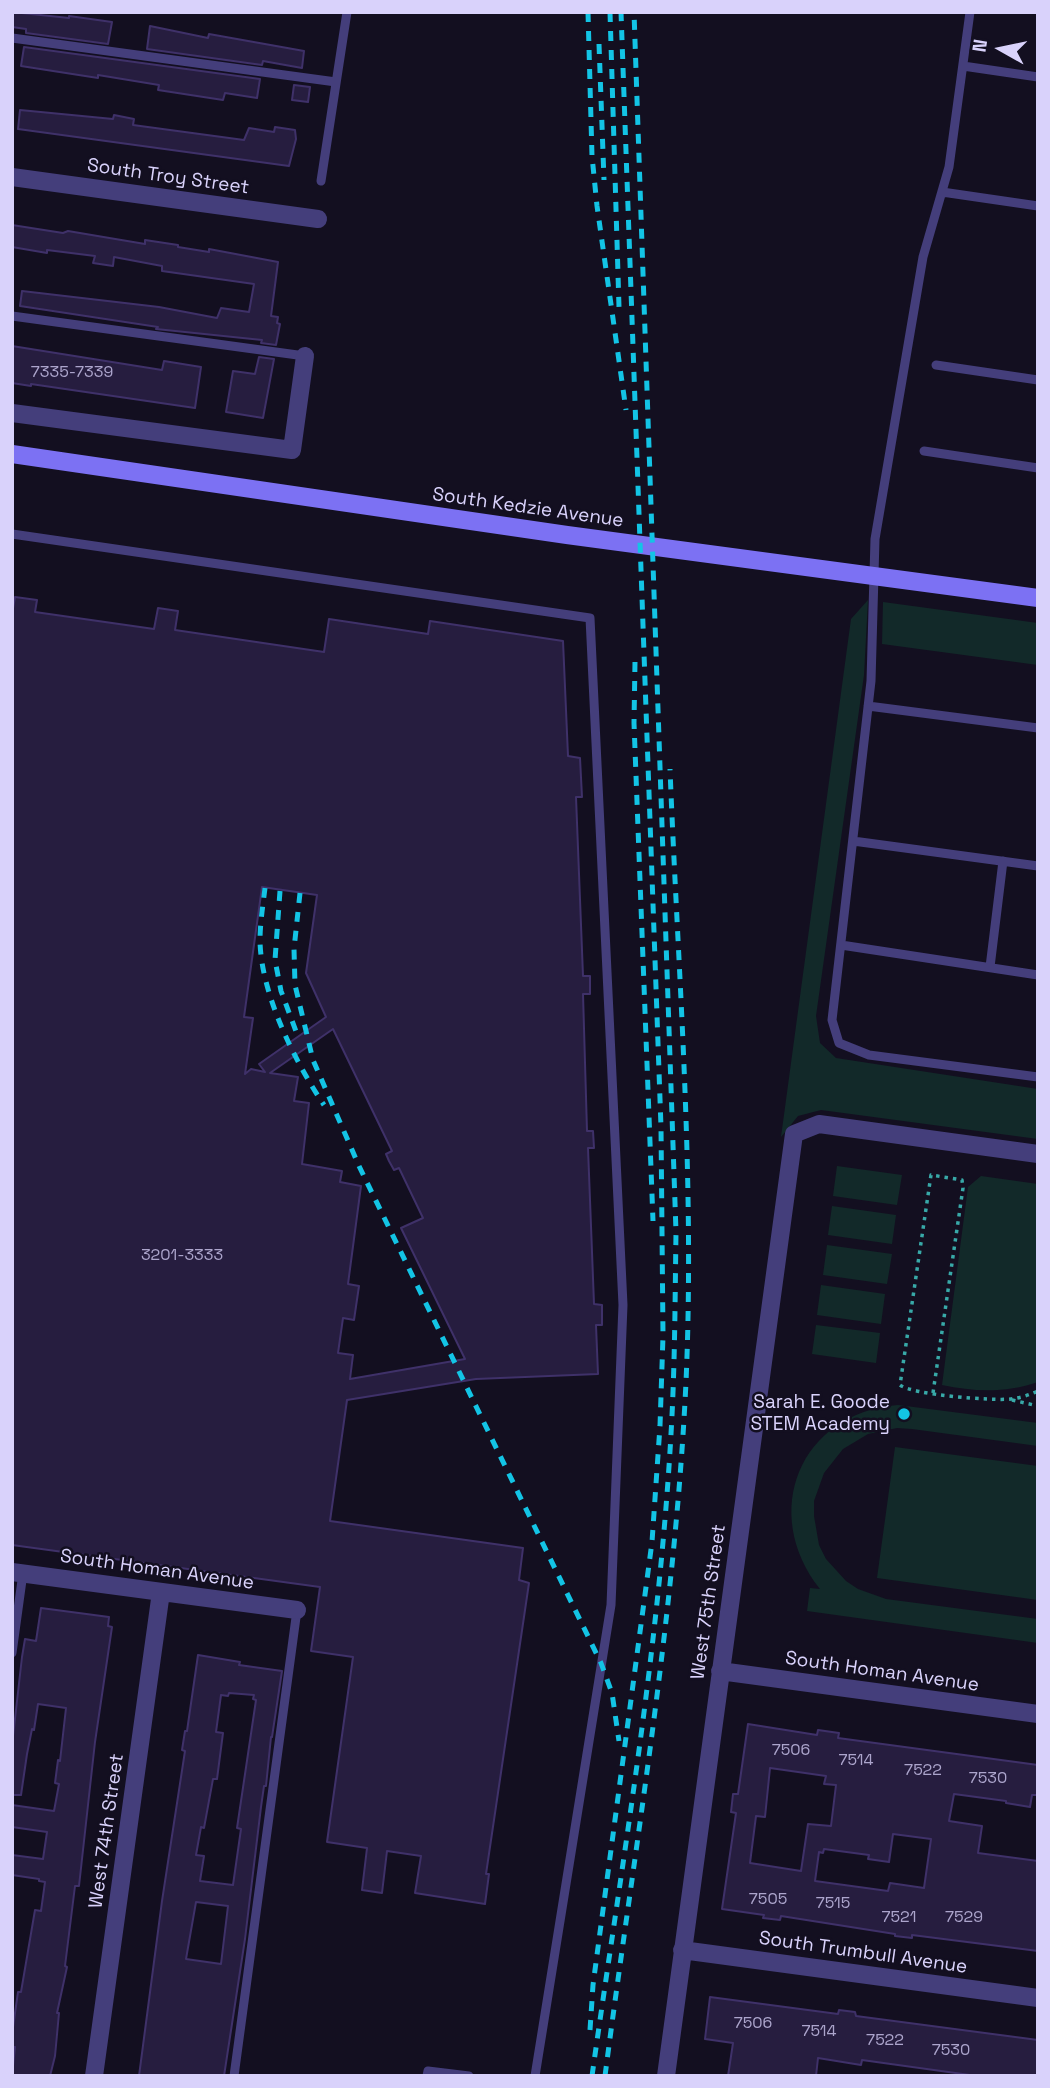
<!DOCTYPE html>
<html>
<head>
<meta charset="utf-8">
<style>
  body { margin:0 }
  #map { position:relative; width:1050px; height:2088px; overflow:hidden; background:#130f20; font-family:"Space Grotesk",sans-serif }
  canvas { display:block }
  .frame { position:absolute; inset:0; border:14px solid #d9d2fb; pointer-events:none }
  .north { position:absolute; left:966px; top:14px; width:70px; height:70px; -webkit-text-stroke:5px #130f20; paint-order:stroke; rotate:279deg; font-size:19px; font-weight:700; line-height:28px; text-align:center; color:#d9d2fb }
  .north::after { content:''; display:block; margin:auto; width:24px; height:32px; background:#d9d2fb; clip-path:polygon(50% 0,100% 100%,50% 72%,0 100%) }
</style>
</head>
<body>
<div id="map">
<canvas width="1050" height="2088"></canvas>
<div class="frame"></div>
<div class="north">N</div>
</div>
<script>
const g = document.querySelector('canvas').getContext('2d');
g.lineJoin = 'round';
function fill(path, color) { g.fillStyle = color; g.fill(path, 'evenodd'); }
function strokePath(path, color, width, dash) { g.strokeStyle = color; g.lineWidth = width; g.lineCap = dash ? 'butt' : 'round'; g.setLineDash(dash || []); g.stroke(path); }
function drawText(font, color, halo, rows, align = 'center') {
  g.font = font + ' "Space Grotesk",sans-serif'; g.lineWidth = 5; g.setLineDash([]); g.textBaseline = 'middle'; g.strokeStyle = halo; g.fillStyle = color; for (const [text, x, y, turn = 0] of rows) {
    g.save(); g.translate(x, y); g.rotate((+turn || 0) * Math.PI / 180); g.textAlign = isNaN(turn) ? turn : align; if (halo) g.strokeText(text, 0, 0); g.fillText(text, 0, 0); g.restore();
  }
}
fill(new Path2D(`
  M868,600L864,675L816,1016L820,1043L836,1058L1038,1089V1139L821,1110L798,1116L781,1137L851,619Z
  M883,602L1038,623V665L882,644Z
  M837,1166L902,1175L897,1205L833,1196Z
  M981,1176L1038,1184V1382C1006,1393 975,1392 942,1385L968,1187Z
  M832,1206L896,1215L892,1244L828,1235Z
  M827,1245L892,1254L887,1284L823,1275Z
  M821,1285L885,1294L881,1324L817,1315Z
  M816,1325L880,1333L876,1363L812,1354Z
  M898,1405L1038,1423V1446L912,1429L897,1428L868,1434L843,1449L824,1473L814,1501V1516L819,1545L826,1559L846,1581L858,1589L886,1599L1038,1619V1643L807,1611L810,1588L820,1589C760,1513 799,1413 898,1405Z
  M895,1447L1038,1466V1600L877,1578Z`), '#122929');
const building = new Path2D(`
  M12,12L69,18V16L112,22L108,44L26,33V29L12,27Z
  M150,26L208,38L209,34L304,51L302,68L263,61L262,65L147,49Z
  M24,47L260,79L257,98L225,93L223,100L158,90L159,85L98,75V78L21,66Z
  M294,85L310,87L308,102L292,100Z
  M20,110L113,119L114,115L134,119L133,125L244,140L249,128L274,132L275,127L295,130L296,139L289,166L18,129Z
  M12,225L63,233L68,231L145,244V240L178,245V247L209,252V249L278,262L271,316L278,317L277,323L280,324L276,345L261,343L262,340L156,329L158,327L20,306L22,291L159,307L217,318L221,308L249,312L254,284L162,271V266L114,257L113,266L93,263L95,256L47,250V253L12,247Z
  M12,346L162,370L164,361L201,367L195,408L31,384V386L12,383Z
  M259,357L274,359L263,418L226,412L233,371L255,374Z
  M15,597L37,600L35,612L154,629L158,608L178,611L175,630L324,652L329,619L428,634L430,621L563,641L568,756L580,758L582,797H576L583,976H590V994H583L587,1131H593L594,1148H588L594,1304L602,1305V1325H596L598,1374L476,1379L347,1400L330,1521L523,1548L519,1580L529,1583L486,1874H489L485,1904L415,1893L421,1856L387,1851L382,1893L362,1890L367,1848L327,1842L353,1657L311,1651L320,1587L12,1545V614ZM262,887L317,895L306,973L326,1017L259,1064L265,1072L251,1069L245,1074L253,1018L244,1017ZM333,1029L392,1151L386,1154L389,1161L394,1170L399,1168L423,1218L401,1228L465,1359L350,1379L353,1355L338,1353L343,1318L354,1320L359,1286L348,1284L361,1186L340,1182L342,1171L302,1164L309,1103L294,1101L298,1077L270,1073Z
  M41,1608L109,1617L108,1626L112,1627L95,1742L79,1886H75L65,1966L67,1967L57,2013H59L55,2056L50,2076H12L15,2047H12V2034L18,1992H21L35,1910L41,1911L45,1882L39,1881V1879L12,1875V1855L43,1859L47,1832L12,1827V1805L54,1811L59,1784L55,1783L58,1760L60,1761L66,1708L38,1704L34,1730L32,1729L27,1754L21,1795H12V1745L22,1657L25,1639L36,1641Z
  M198,1655L240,1662L239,1665L282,1671L272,1737H271L266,1786H264L261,1807L245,1939L224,2076H139L162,1901L185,1751L182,1750L185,1731H187ZM229,1693L254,1695L253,1699L256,1700L237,1828L241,1829L233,1885L200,1881L204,1856L196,1855L201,1827L204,1828L213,1779H217L223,1733L216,1732L221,1695L228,1696ZM196,1902L228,1906L221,1964L186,1959Z
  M748,1724L817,1735L818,1730L839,1733L838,1738L1038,1765V1795H1032L1030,1807L1006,1803V1801L954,1794L949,1821L982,1826L978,1853L1038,1861V1951L912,1935V1938L895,1936V1934L781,1916L780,1920L763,1918L764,1915L722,1909L736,1813L731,1812L733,1794H738ZM770,1768L826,1776L824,1784L836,1785L831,1826L808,1824L801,1871L750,1863L756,1816L765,1817ZM893,1834L931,1839L924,1888L890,1883L888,1891L815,1881L819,1852L823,1853L824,1849L869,1855L868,1859L889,1862Z
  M710,1997L838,2014L839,2010L855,2012L856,2016L1038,2040V2076H977L862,2060L861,2065L818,2058L816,2076H728L733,2043L705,2039Z`);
fill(building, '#261d3f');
strokePath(building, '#3f3169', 2);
strokePath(new Path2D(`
  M933,1393L963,1188L962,1180L931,1175L900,1385C913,1395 993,1401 1011,1399C1020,1398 1029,1395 1038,1391
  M1012,1400L1038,1406`), '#38a9a8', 3.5, [3.5, 5]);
strokePath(new Path2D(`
  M970,12L949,167L923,257L875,539L871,681L832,1020L839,1043L869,1055L1038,1077
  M12,38L336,82
  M963,66L1038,77
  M321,181L347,12
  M942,192L1038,206
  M12,316L305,356
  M936,365L1038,380
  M924,451L1038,468
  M12,534L590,618L623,1305L611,1605L535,2076
  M868,706L1038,728
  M853,841L1038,866
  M841,945L1038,975
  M990,967L1003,861
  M12,1653L23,1573
  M234,2076L297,1610
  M427,2076L428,2071L469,2076`), '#443e7b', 9);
strokePath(new Path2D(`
  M12,177L318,219
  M12,413L292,450L305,356
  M12,1572L297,1610
  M720,1671L1038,1714
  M682,1950L1038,1998
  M94,2076L161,1592
  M666,2076L794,1134L819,1124L1038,1154`), '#443e7b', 18);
strokePath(new Path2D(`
  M12,454L567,535L1038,598`), '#7c71f3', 18);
strokePath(new Path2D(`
  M588,12L592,156L597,206L626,410
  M610,12L619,307
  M599,44L604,180
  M635,662L634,723L653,1221
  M265,888C263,905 260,923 260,941C261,994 295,1062 324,1105
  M280,891L275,960L281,991L297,1034
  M300,893L294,949L295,985L313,1060L359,1166L601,1663L612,1693L619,1741
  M590,2030L593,1985L652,1542L660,1426L663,1336L661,1127L621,12
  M592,2076C622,1863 659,1649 671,1434C675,1366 675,1299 676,1232L634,12
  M605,2076C635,1845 675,1614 686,1382C695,1177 678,973 670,769`), '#13c4e5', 5, [10, 9]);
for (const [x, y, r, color] of [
  [904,1414,7,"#13c4e5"]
]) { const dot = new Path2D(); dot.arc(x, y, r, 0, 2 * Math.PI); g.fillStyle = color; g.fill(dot); strokePath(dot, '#130f20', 2.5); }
drawText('16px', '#aca5cc', null, [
  ["7335-7339",72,373],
  ["3201-3333",182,1256],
  ["7506",791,1751],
  ["7514",856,1761],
  ["7522",923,1771],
  ["7530",988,1779],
  ["7505",768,1900],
  ["7515",833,1904],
  ["7521",899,1918],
  ["7529",964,1918],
  ["7506",753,2024],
  ["7514",819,2032],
  ["7522",885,2041],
  ["7530",951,2051]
]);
drawText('19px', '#d9d2fb', '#130f20', [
  ["South Troy Street",168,177,8],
  ["South Kedzie Avenue",528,508,8],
  ["South Homan Avenue",157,1570,8],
  ["West 75th Street",709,1602,-82],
  ["South Homan Avenue",882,1672,8],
  ["West 74th Street",107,1831,-82],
  ["South Trumbull Avenue",863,1953,8]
]);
drawText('19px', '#d9d2fb', '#130f20', [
  ["Sarah E. Goode",890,1403],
  ["STEM Academy",890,1425]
], 'right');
</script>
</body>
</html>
